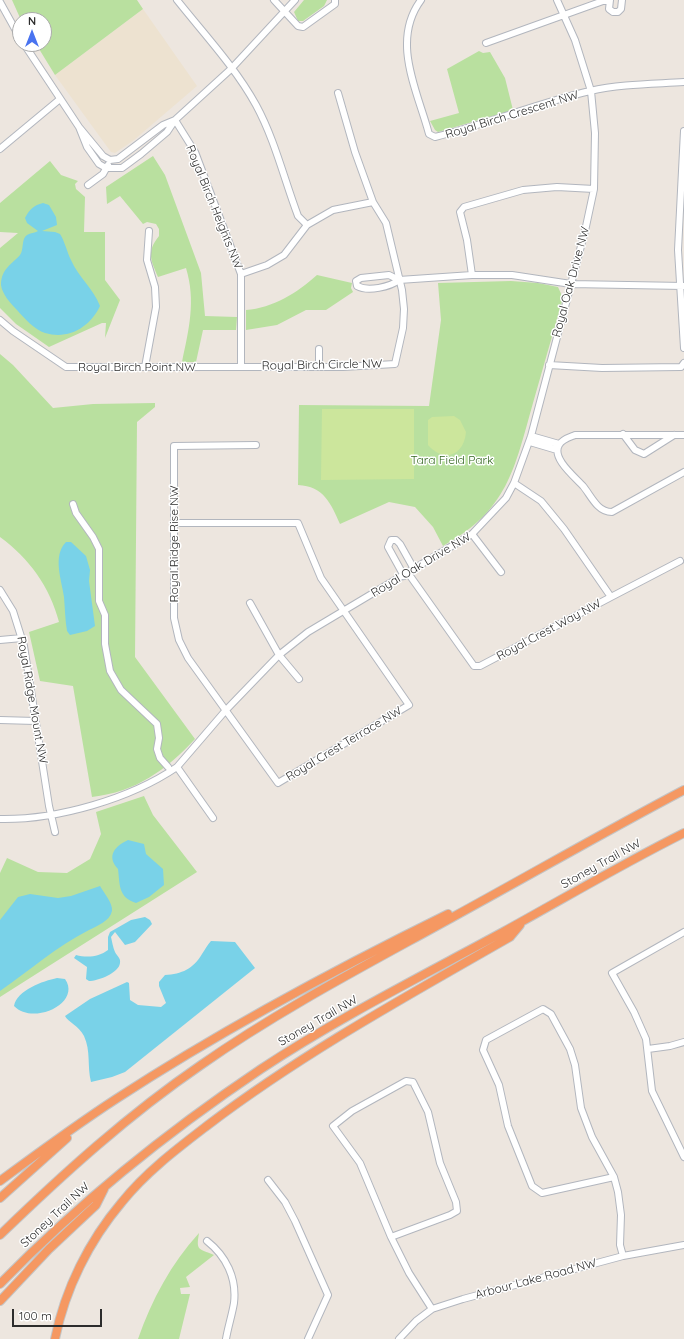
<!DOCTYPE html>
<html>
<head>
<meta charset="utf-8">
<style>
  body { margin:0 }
  #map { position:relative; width:684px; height:1339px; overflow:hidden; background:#ede6df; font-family:Quicksand,sans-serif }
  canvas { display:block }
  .north { position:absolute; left:12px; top:12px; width:40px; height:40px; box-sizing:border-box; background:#fff; border:1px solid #ababab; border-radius:50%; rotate:0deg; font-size:11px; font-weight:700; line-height:16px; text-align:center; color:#2c2c2c }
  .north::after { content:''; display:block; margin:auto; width:14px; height:18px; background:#4973f0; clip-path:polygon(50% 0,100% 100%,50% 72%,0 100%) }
  .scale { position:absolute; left:12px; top:1309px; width:90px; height:18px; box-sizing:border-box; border:2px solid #2c2c2c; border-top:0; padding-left:5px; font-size:12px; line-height:14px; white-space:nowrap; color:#2c2c2c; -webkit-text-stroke:3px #fff; paint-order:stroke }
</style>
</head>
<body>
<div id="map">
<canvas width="684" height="1339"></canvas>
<div class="north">N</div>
<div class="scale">100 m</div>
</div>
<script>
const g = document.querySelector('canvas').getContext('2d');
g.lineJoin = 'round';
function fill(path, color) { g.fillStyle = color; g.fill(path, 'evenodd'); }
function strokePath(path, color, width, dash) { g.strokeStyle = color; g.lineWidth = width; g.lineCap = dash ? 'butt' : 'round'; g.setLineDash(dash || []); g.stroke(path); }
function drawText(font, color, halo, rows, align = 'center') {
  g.font = font + ' Quicksand,sans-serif'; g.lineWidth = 3; g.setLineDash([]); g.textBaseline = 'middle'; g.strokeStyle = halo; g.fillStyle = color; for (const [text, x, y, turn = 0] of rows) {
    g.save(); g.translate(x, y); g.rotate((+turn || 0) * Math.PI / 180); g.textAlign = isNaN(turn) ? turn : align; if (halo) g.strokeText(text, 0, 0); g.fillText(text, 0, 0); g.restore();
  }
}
fill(new Path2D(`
  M143,9L197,86L134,140L115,153L111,152L55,75Z`), '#ede2d0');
fill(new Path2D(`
  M12,0H137L143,9L55,75L36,44H44V20H21Z
  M304,0H327L324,6L303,21H298L294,12Z
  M479,51L483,53L490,52L505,78L513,110L438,132L435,130L430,121L459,113L447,69Z
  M153,156L165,175L201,273L205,316L237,317L236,330H203L196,362H182C189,329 196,301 186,268L158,277C151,260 146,252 159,236V229L156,224L147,222L143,224L120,196L107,204L106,187Z
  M50,161L61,175L78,181L75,184L76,189L85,197L84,232H105V280L120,300L105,338L106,323H102L49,347L16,324L0,308V248L18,233L0,232V203Z
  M317,275L352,283L351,288L353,292L326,310H306L277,325L246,330V310C273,308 297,293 317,275Z
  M511,281L538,283L558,287L563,298C553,333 543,368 533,403C514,470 508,510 443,546L433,527L415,507L389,502L340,524C331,504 324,486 298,485L299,405L429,406L441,320L438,283Z
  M0,354L13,365L53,408L93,404L155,403V407L137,422L135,657L195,739C166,770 136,792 92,797L73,686L40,681L29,632L59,622C50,587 29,558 0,537Z
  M144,796L153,815L197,872L0,997V873L7,858L38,872L67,873L90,859L101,834L96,812Z
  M199,1233C196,1251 198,1248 214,1255L186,1277L190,1287L180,1288L181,1294H190L179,1339H138C152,1299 171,1264 199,1233Z`), '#b9e09f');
fill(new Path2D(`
  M322,409H414V479L321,480Z
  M454,416L460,420L466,432C464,456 444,463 428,445V420L432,417Z`), '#cce69c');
fill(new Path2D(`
  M43,203L49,205L56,217L57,225L42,231L55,232L60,234C65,242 67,252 71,260C79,278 93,288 100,306C90,327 69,340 45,333C35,330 24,318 17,310C11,304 2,294 1,285C1,269 12,264 20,255C24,250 21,239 27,235C30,233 35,233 38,231L27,223L25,218C29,210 34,205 43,203Z
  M66,542H71L86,556L90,570L89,581L95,626L87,631L70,635L67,631C65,620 65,608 64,597C62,581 52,556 66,542Z
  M128,840L144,844L146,854L163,869L164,885L149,897L136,903C118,897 120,885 118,869C106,856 115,846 128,840Z
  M100,886C104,893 113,903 112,911C110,921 97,926 89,930C57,946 29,971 0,991V920L18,897L30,894L58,898L71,896Z
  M145,917L150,920L152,924L135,942L125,945L115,932L111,937C112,941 113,948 115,952C117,956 121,958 120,963C119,973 98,981 89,981L86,979L87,967L74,958L76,955C87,958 99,957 108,950V937L110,932L131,920Z
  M211,941L235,942L255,968L125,1072L112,1077L91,1082C87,1066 91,1051 84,1036C79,1026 68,1022 65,1016L90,999L127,982L129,983L130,1000L138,1005L161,1007L166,1003L159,986V982L165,975C182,974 193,969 202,954C205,950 207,945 211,941Z
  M57,978L65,979C82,1003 33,1026 14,1006C17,990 43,981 57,978Z`), '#79d2e8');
const minor = new Path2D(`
  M177,0C204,34 235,67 256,105C275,140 284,179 298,216L307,225
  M274,0L298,26L303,27L335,4V0
  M421,0C392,39 415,86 427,127L429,134L435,137C487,124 538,103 590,91C620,84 653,84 684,82
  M610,0L609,9L613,12H618L621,9L622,0
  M0,2L20,38
  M486,43L603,1H609
  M24,44L79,127L103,156L110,160L118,159L163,125L175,120
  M338,93L355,152L373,202
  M175,120L195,152L241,274
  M79,127L87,147L99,164L106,168H122L141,154L167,132L175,120L231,69L295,0
  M684,131L678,250L684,348
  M0,149L60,99
  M88,185L103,174L108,165
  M389,275L399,280C390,287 368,292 357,286L356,281L361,278Z
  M472,275L467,240L460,212L464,207L523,190L557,187L594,189
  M399,280L472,275H512L571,284L684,286
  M0,320L13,331L66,367H343L395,364L403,328L404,309L402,290L386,223L373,202L333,210L307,225L284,255L267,265L241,274V366
  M549,365L602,368L681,367L684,363
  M319,366V349
  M145,367L156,307L155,287L147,260L149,231
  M623,434L635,450L644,454L674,435
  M684,435H575C570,437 562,439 559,445C551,458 575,477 583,486C588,492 592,500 598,506C602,510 606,512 612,512L684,472
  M531,436L559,444
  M530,442L557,450
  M73,504L76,513L93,537L99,549V601L105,615V644L110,671L121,690L157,724L159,738L157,749L160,758L168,767
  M175,523H298L321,578L409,705L278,783L188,658L179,640L174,618V446L256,445
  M472,534L501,572
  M408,573L474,666H480L611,597L564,529L541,501L514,483
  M404,576L388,547L391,540H396L400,544L414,569
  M0,590L13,611L24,646L49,806L55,832
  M611,597L680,561
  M250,603L279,655L299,679
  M0,640L22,638
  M0,720L35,721
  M177,767L213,818
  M0,819C57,820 130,799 177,767L226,710L279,655L308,632L472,534L506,498L514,483L531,436L585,231L594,189L595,133L591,91L575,40L557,0
  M684,932L612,973L634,1012L646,1039L652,1091L684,1157
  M648,1049L670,1046L684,1042
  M614,1177L542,1193L532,1186L508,1126L499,1085L483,1050L486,1040L543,1009L551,1014L570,1049L575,1065L581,1108L592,1137L614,1177L618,1192L621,1215L620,1245L623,1256
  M268,1180L285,1202L295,1221L328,1295L308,1339
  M391,1237L450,1215L457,1211L456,1202L440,1163L428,1112L413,1082L406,1081L352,1111L333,1126L360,1163L391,1237L409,1273L432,1309
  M207,1241C226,1256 237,1278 234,1303C232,1315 228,1327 226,1339
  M399,1339L416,1321L432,1309L463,1299L623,1256L684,1245`);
const highway = new Path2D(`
  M0,1181C38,1153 76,1125 116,1099C222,1030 334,970 448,914
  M0,1198L67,1138
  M0,1235C63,1174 128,1115 201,1065C281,1009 368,964 453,917C530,875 606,831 684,790
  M0,1284C79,1203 167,1132 261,1069C338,1018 422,976 503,932C563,899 622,864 684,833
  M0,1301L49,1249L96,1205L104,1189
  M55,1339C65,1289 89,1241 122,1202C146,1172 178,1148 208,1125C303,1053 407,996 510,937L520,925`);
strokePath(minor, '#b2b6be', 8);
strokePath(highway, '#c4c4c4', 10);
strokePath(minor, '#fff', 6);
strokePath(highway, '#f59862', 8);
drawText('12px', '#2c2c2c', '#fff', [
  ["Royal Birch Crescent NW",512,115,-17],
  ["Royal Birch Heights NW",214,207,68],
  ["Royal Oak Drive NW",571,282,-75],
  ["Royal Birch Circle NW",322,365,-1],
  ["Royal Birch Point NW",137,367],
  ["Royal Ridge Rise NW",174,544,-90],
  ["Royal Oak Drive NW",421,565,-31],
  ["Royal Crest Way NW",549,630,-28],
  ["Royal Ridge Mount NW",32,700,80],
  ["Royal Crest Terrace NW",344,744,-31],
  ["Stoney Trail NW",601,864,-29],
  ["Stoney Trail NW",318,1021,-30],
  ["Stoney Trail NW",55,1215,-43],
  ["Arbour Lake Road NW",536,1279,-15]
]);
drawText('12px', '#32661f', '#fff', [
  ["Tara Field Park",452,460]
]);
</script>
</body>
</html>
